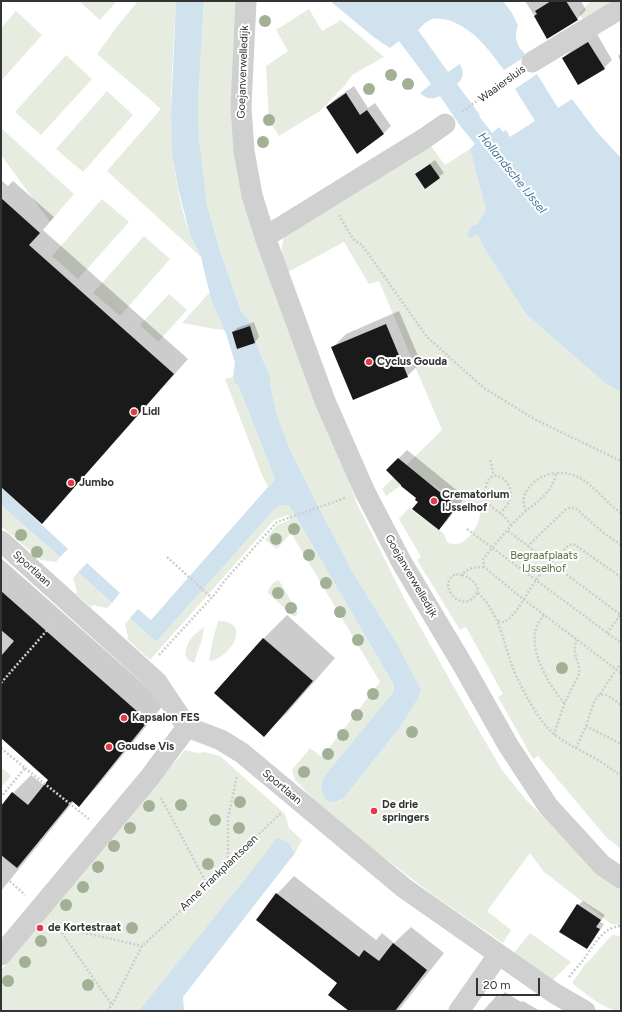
<!DOCTYPE html>
<html>
<head>
<meta charset="utf-8">
<style>
  body { margin:0 }
  #map { position:relative; width:622px; height:1012px; overflow:hidden; background:#fff; font-family:Figtree,sans-serif }
  canvas { display:block }
  .frame { position:absolute; inset:0; border:2px solid #333; pointer-events:none }
  .scale { position:absolute; left:476px; top:978px; width:64px; height:18px; box-sizing:border-box; border:2px solid #333; border-top:0; padding-left:5px; font-size:12px; line-height:14px; white-space:nowrap; color:#333; -webkit-text-stroke:3px #fff; paint-order:stroke }
</style>
</head>
<body>
<div id="map">
<canvas width="622" height="1012"></canvas>
<div class="frame"></div>
<div class="scale">20 m</div>
</div>
<script>
const g = document.querySelector('canvas').getContext('2d');
g.lineJoin = 'round';
function fill(path, color) { g.fillStyle = color; g.fill(path, 'evenodd'); }
function strokePath(path, color, width, dash) { g.strokeStyle = color; g.lineWidth = width; g.lineCap = dash ? 'butt' : 'round'; g.setLineDash(dash || []); g.stroke(path); }
function drawText(font, color, halo, rows, align = 'center') {
  g.font = font + ' Figtree,sans-serif'; g.lineWidth = 4; g.setLineDash([]); g.textBaseline = 'middle'; g.strokeStyle = halo; g.fillStyle = color; for (const [text, x, y, turn = 0] of rows) {
    g.save(); g.translate(x, y); g.rotate((+turn || 0) * Math.PI / 180); g.textAlign = isNaN(turn) ? turn : align; if (halo) g.strokeText(text, 0, 0); g.fillText(text, 0, 0); g.restore();
  }
}
fill(new Path2D(`
  M79,1H117L100,20Z
  M138,1H176C172,79 163,159 190,235C193,242 197,250 201,257L107,171L161,109L97,54L119,24Z
  M204,1H243L238,129L319,398L357,504L404,598L464,705L502,770L526,800L575,847L621,882V925L611,924L543,871L530,853L487,911L511,930L503,943L433,895L373,849L317,803L295,780L292,770L310,748L322,757L380,682L291,533L277,549L265,540L277,525L290,520L288,515L274,520L150,660L127,639L128,637L125,624L130,618L156,642L272,512L278,506L289,505L394,685L393,693L337,803L343,799L401,726L417,700L397,644L352,571L316,502L289,447L276,412L270,383V376L261,356L249,321L241,311L220,251L207,205L199,137L198,104Z
  M591,1H621L585,23L579,13Z
  M309,9L322,31L341,20L384,57L352,75L346,84L320,111L279,136L269,120L266,66L288,51L276,30Z
  M16,11L42,35L1,81V28Z
  M66,55L92,79L41,135L15,112Z
  M107,91L133,115L83,172L56,149Z
  M1,128L74,194L50,222L1,155Z
  M428,142L445,165L470,149L486,210L477,224L472,225L467,233L471,238L478,233L483,246L526,314L605,383L621,392V849L606,837L538,756L533,759L498,697L503,694L466,627L460,630L417,560L421,557L399,519L409,508C414,512 442,531 444,534C446,539 446,544 453,544C462,545 466,539 471,534C477,526 480,521 480,511L472,503L460,507L445,495L446,494L412,471L400,486L386,496L382,489L442,430L379,281L369,284L344,242L288,272C282,257 280,253 284,236Z
  M102,199L129,222L78,279L52,256Z
  M144,236L170,259L120,316L93,293Z
  M209,293L224,330C210,329 196,325 182,323Z
  M169,294L187,310L158,342L140,325Z
  M233,377L234,383L238,385L275,479L268,487L262,475L225,379Z
  M1,505L60,557L56,562L41,560L1,526Z
  M78,572L112,603L107,608L93,605L91,607L76,594L77,592L73,578Z
  M278,580L280,582L298,613L296,616H293L268,593C268,588 273,582 278,580Z
  M218,621C249,621 235,650 218,658C215,660 212,660 209,661L213,639Z
  M204,627L202,639L194,663L188,660L185,654C187,640 193,636 204,627Z
  M185,750L197,753L204,752L220,756L285,814L289,828L302,840L295,853L292,846L141,1011H1V970Z
  M1,767L11,776L1,787Z
  M530,933L571,962L551,982L512,955Z
  M612,935L621,936V1011C605,1011 584,992 572,983L586,963H587Z`), '#e6ecdf');
fill(new Path2D(`
  M176,1H204L198,104L199,137L207,205L220,251L241,311L249,321L261,356L270,376V383L276,412L289,447L316,502L352,571L397,644L421,690L417,700L401,726L343,799C326,809 317,792 324,777L393,693L394,685L289,505L278,506L272,512L156,642L130,618L138,609L151,620L275,479L238,385L234,383L233,377L235,362L226,334L211,299L201,257L190,235L178,188L172,152L171,114Z
  M330,1H503L512,13L518,26C514,36 516,42 521,50H522L526,56L504,70C488,49 476,31 451,21C444,19 436,17 430,20C425,22 421,27 418,30L448,72L460,64C464,73 464,78 457,84L480,115L479,116L492,133L499,127L503,132L506,130L510,137L535,121L515,89L537,74L558,108L572,99L596,131L621,158V392L605,383L526,314L483,246L478,234L471,238L468,237L467,233L472,225L477,224L486,210L470,149L475,144L461,127L440,96C432,100 426,99 420,93L431,84L399,41L390,48L375,38Z
  M1,487L68,549L60,557L1,505Z
  M87,563L120,593L112,603L78,572Z
  M277,838C287,841 291,844 295,853L183,997L184,1011H139L243,882Z`), '#cfe2ee');
fill(new Path2D(`
  M525,1H581L586,10L577,19L548,37Z
  M597,34L612,60L604,68L563,58L572,49Z
  M621,53V62L618,56Z
  M354,86L368,108L375,103L391,126L384,133L357,153L327,107L335,99Z
  M435,160L444,173L425,187L416,174Z
  M1,180L8,186L13,181L54,217L43,230L188,359L57,507L42,522L1,486Z
  M399,311L421,363L407,376L332,348L346,334Z
  M254,322L259,337L255,342L238,347L233,332L237,328Z
  M407,450L465,497L447,521L439,529L417,498L387,470Z
  M1,558L165,703L96,788L79,805L74,801L1,891V808L13,793L31,775L45,786L50,780L1,737Z
  M287,615L335,658L287,713L264,735L215,693L264,638Z
  M294,876L376,940L382,933L394,943L411,927L444,953L398,1011H350L338,983L257,919L277,894Z
  M583,901L605,915L600,922L604,924L591,944L586,948L578,905Z
  M505,992L521,1002L523,1001L540,1011H483L497,995L500,997Z`), '#0003');
fill(new Path2D(`
  M551,1H566L578,20L547,39L534,16L537,14L535,11Z
  M588,42L605,69L578,85L562,58Z
  M346,93L360,115L367,110L384,134L357,154L326,107Z
  M430,164L440,178L425,189L415,174Z
  M1,198L40,233L29,245L174,374L42,524L1,487Z
  M386,324L408,377L353,400L331,347Z
  M250,326L255,343L237,349L232,332Z
  M398,458L457,506L439,530L412,509L418,502L415,500L416,498L401,486V485L386,470Z
  M1,591L148,721L79,807L72,801L17,868L1,855V806L12,792L28,805L48,780L1,738V656L14,641L1,630Z
  M263,638L313,681L264,737L214,693Z
  M276,893L359,957L364,950L379,961L393,943L427,970L395,1011H349L328,995L337,983L256,920Z
  M577,904L601,920L596,927L600,929L587,949L559,932Z`), '#1a1a1a');
strokePath(new Path2D(`
  M462,112L514,73
  M339,215L353,239L362,245L427,337L484,388L534,419L621,461
  M490,460L494,476
  M526,511C516,492 539,474 556,473
  M621,513C598,497 587,471 556,473C552,496 532,504 517,519C505,532 494,546 483,559L484,567L523,599L621,673
  M500,514C504,509 509,504 510,498C515,481 490,464 486,487C485,491 485,496 486,500C489,507 498,511 504,516C507,519 509,523 512,526
  M467,529L621,643
  M508,531L528,546L565,510L569,508H575L605,534L621,545
  M528,546L621,615
  M167,557L212,598
  M484,567C476,567 467,568 462,575L455,574C453,576 451,577 450,579C441,591 466,615 477,592C500,613 503,643 514,671C521,687 531,706 542,721C555,739 574,747 593,757C603,763 612,769 621,776
  M462,575C469,577 475,582 478,589L477,592
  M544,615C541,619 537,624 536,629C529,652 550,687 565,704
  M498,621L503,622C517,617 527,591 537,579C546,567 557,556 569,545L573,544L575,545L621,577
  M607,633L621,614
  M159,655L215,594L226,579L277,522L345,498
  M1,683L56,620
  M600,694L621,663
  M586,726L594,702L599,695C608,693 614,700 621,705
  M554,735C558,722 562,709 568,696C570,690 578,679 579,673C581,661 570,655 577,640
  M1,748L25,768L1,797
  M576,748L586,726L621,744
  M25,768L89,819
  M161,798L208,886
  M228,862V818L237,776
  M1,873L25,895
  M55,923L112,1005
  M59,927L142,946
  M569,977C573,972 577,967 581,963C592,949 601,927 621,926
  M107,1011L112,1005L142,946L208,886L228,863L281,813`), '#cdcdcd', 2.5, [2, 2]);
strokePath(new Path2D(`
  M246,1L241,107L244,151L252,195L265,237L325,401L365,492L402,563L464,667L508,745L548,806L602,865L621,878
  M532,62L621,8
  M265,237L425,138L445,124
  M1,541L157,682L187,727L221,740L242,753L404,888L554,993L585,1011
  M1,955L150,777L187,727
  M459,1011L498,955`), '#d0d0d0', 21);
g.fillStyle = '#a2b095';
for (const [x, y] of [
  [265,21],
  [391,75],
  [408,84],
  [369,89],
  [269,120],
  [263,142],
  [294,529],
  [21,535],
  [276,539],
  [37,552],
  [309,555],
  [326,583],
  [278,593],
  [291,608],
  [340,612],
  [358,640],
  [562,668],
  [373,694],
  [357,715],
  [412,732],
  [343,735],
  [328,754],
  [304,772],
  [240,802],
  [181,805],
  [149,806],
  [215,820],
  [130,828],
  [239,828],
  [114,846],
  [208,864],
  [98,867],
  [83,887],
  [66,905],
  [132,928],
  [41,941],
  [25,962],
  [8,981],
  [88,985]
]) { g.beginPath(); g.arc(x, y, 6, 0, 2 * Math.PI); g.fill(); }
for (const [x, y, r, color] of [
  [369,362,4,"#e63946"],
  [134,412,4,"#e63946"],
  [71,483,4,"#e63946"],
  [434,501,4,"#e63946"],
  [124,718,4,"#e63946"],
  [109,747,4,"#e63946"],
  [374,811,4,"#e63946"],
  [40,928,4,"#e63946"]
]) { const dot = new Path2D(); dot.arc(x, y, r, 0, 2 * Math.PI); g.fillStyle = color; g.fill(dot); strokePath(dot, '#fff', 1.5); }
drawText('11px', '#333', '#fff', [
  ["Goejanverwelledijk",243,72,-88],
  ["Waaiersluis",502,84,-36],
  ["Sportlaan",32,569,42],
  ["Goejanverwelledijk",411,576,60],
  ["Sportlaan",282,787,40],
  ["Anne Frankplantsoen",219,873,-44]
]);
drawText('bold 11px', '#333', '#fff', [
  ["Cyclus Gouda",377,362],
  ["Lidl",142,412],
  ["Jumbo",79,483],
  ["Crematorium",442,495],
  ["IJsselhof",442,508],
  ["Kapsalon FES",132,718],
  ["Goudse Vis",117,747],
  ["De drie",382,805],
  ["springers",382,818],
  ["de Kortestraat",48,928]
], 'left');
drawText('11px', '#56703f', '#fff', [
  ["Begraafplaats",544,556],
  ["IJsselhof",544,569]
]);
drawText('italic 12px', '#3f7597', '#fff', [
  ["Hollandsche IJssel",512,173,51]
]);
</script>
</body>
</html>
